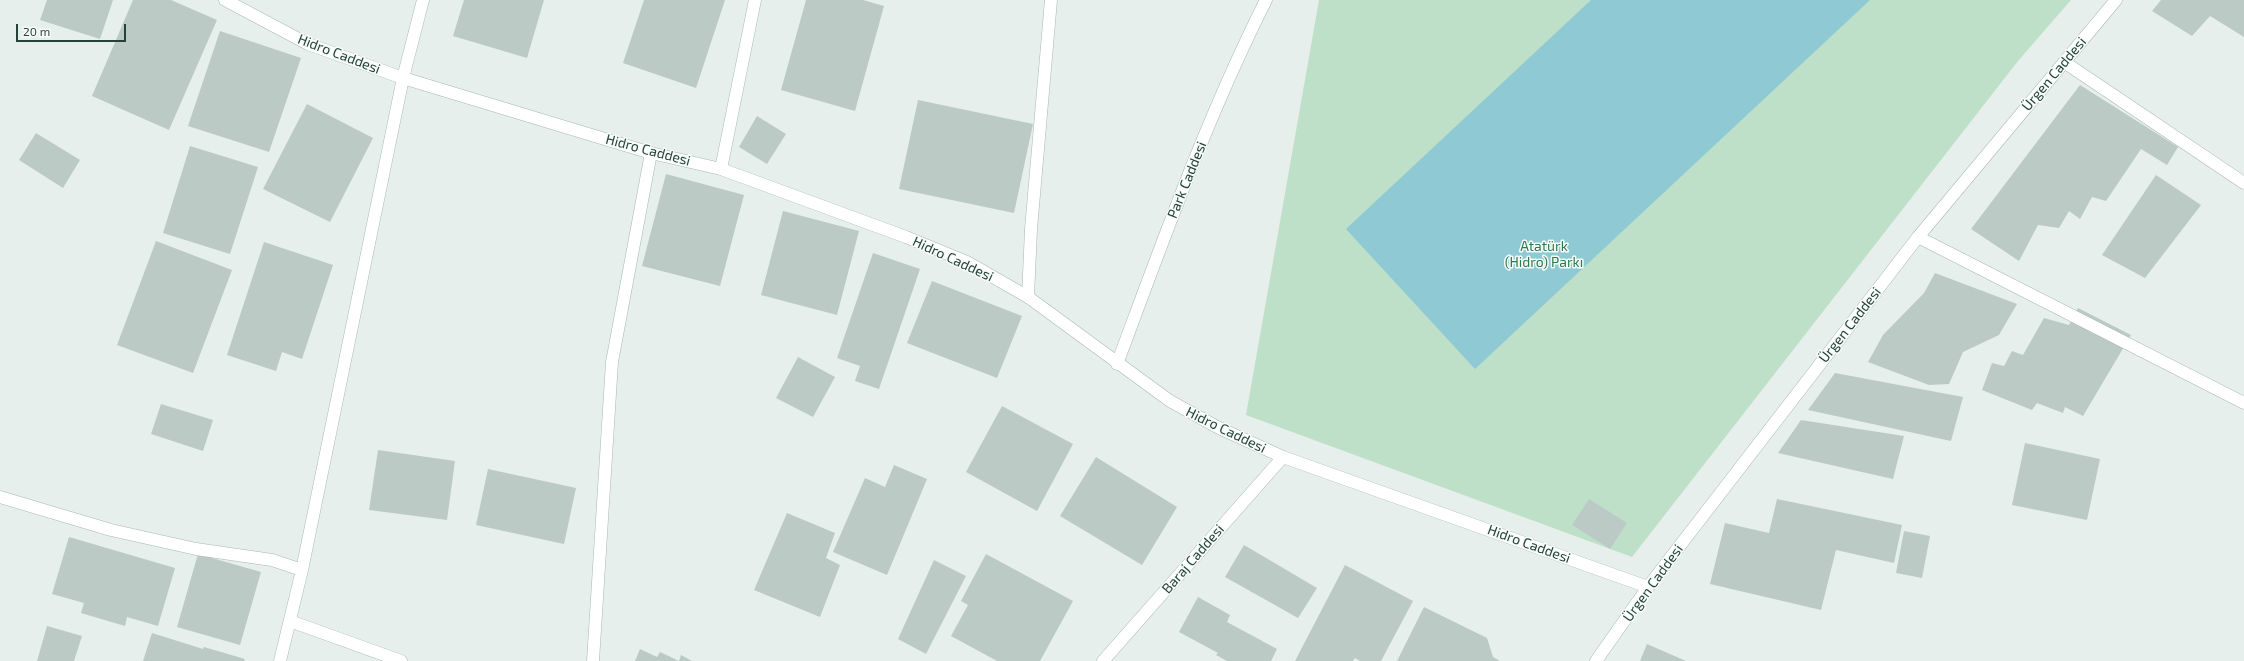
<!DOCTYPE html>
<html>
<head>
<meta charset="utf-8">
<style>
  body { margin:0 }
  #map { position:relative; width:2244px; height:661px; overflow:hidden; background:#e6efeb; font-family:"Exo 2",sans-serif }
  canvas { display:block }
  .scale { position:absolute; left:16px; top:24px; width:110px; height:18px; box-sizing:border-box; border:2px solid #24423a; border-top:0; padding-left:5px; font-size:12px; line-height:14px; white-space:nowrap; color:#24423a; -webkit-text-stroke:3px #f7fbf9; paint-order:stroke }
</style>
</head>
<body>
<div id="map">
<canvas width="2244" height="661"></canvas>
<div class="scale">20 m</div>
</div>
<script>
const g = document.querySelector('canvas').getContext('2d');
g.lineJoin = 'round';
function fill(path, color) { g.fillStyle = color; g.fill(path, 'evenodd'); }
function strokePath(path, color, width, dash) { g.strokeStyle = color; g.lineWidth = width; g.lineCap = dash ? 'butt' : 'round'; g.setLineDash(dash || []); g.stroke(path); }
function drawText(font, color, halo, rows, align = 'center') {
  g.font = font + ' "Exo 2",sans-serif'; g.lineWidth = 3; g.setLineDash([]); g.textBaseline = 'middle'; g.strokeStyle = halo; g.fillStyle = color; for (const [text, x, y, turn = 0] of rows) {
    g.save(); g.translate(x, y); g.rotate((+turn || 0) * Math.PI / 180); g.textAlign = isNaN(turn) ? turn : align; if (halo) g.strokeText(text, 0, 0); g.fillText(text, 0, 0); g.restore();
  }
}
fill(new Path2D(`
  M1319,0H2071L2018,61L1632,557L1246,415Z`), '#bfe0c8');
fill(new Path2D(`
  M1591,0H1870L1475,369L1346,229Z`), '#8ec9d4');
fill(new Path2D(`
  M47,0H113L100,39L40,20Z
  M133,0H171L217,20L169,130L92,96Z
  M464,0H544L527,58L453,36Z
  M644,0H725L696,88L623,63Z
  M806,0H863L884,6L855,111L781,90Z
  M2161,0H2244V37L2210,16L2192,36L2152,11Z
  M220,31L301,58L269,152L188,126Z
  M2080,85L2178,147L2167,165L2141,149L2106,201L2092,197L2080,219L2069,211L2059,228L2038,225L2019,261L1971,229Z
  M918,100L1033,124L1014,213L899,189Z
  M307,104L373,138L330,222L263,189Z
  M757,116L786,134L767,164L739,147Z
  M36,133L80,160L63,188L19,160Z
  M190,146L258,167L230,254L163,233Z
  M666,174L744,195L720,286L642,266Z
  M2156,175L2201,205L2145,278L2102,255Z
  M783,211L859,231L837,315L761,295Z
  M156,241L232,270L193,373L117,345Z
  M264,242L333,265L302,359L282,352L276,371L227,355Z
  M873,253L920,269L879,389L855,381L860,366L837,358Z
  M1935,273L2017,304L1999,335L1963,352L1949,384L1929,385L1868,362L1883,335L1924,293Z
  M932,281L1022,316L997,378L907,343Z
  M2078,308L2131,335L2083,416L2065,407L2063,413L2037,403L2032,410L1982,390L1992,363L2004,366L2012,351L2023,355L2044,318L2069,325Z
  M798,357L835,377L813,417L776,398Z
  M1835,373L1963,397L1951,441L1808,410Z
  M161,404L213,420L203,451L151,434Z
  M1002,406L1073,444L1037,511L966,472Z
  M1801,420L1904,436L1893,479L1778,453Z
  M2025,443L2100,459L2087,520L2012,505Z
  M378,450L455,461L447,520L369,510Z
  M1096,457L1177,507L1142,565L1060,516Z
  M894,465L927,479L887,575L833,552L865,478L885,487Z
  M488,469L576,488L564,544L476,525Z
  M1589,499L1627,523L1610,549L1572,525Z
  M1777,499L1902,525L1894,563L1836,550L1821,610L1710,584L1725,523L1769,533Z
  M787,513L835,533L826,558L840,565L820,617L754,590Z
  M1904,531L1930,536L1922,578L1896,573Z
  M69,537L175,568L158,626L127,617L125,626L81,613L84,603L52,594Z
  M1244,545L1317,588L1298,618L1225,577Z
  M198,554L261,572L240,645L177,627Z
  M986,554L1073,601L1040,661H997L951,636L968,605L961,601Z
  M934,560L966,576L926,654L898,639Z
  M1345,565L1413,601L1381,661H1360L1355,658L1353,661H1295Z
  M1198,597L1230,615L1227,622L1277,649L1271,661H1227L1216,655L1218,653L1179,632Z
  M1424,607L1487,638L1493,657L1500,661H1397Z
  M47,626L82,636L74,661H37Z
  M152,633L203,649L204,647L245,659L244,661H143Z
  M1647,644L1686,661H1640Z
  M640,649L657,657L660,652L679,661L681,655L692,661H635Z`), '#bbcac4');
const minor = new Path2D(`
  M2064,62L2244,183
  M721,169L755,0
  M1918,237L2244,403
  M1028,297L1031,229L1051,0
  M0,497L111,530L196,549L272,560L302,570
  M290,621L401,661
  M280,661L302,570L403,78L423,0
  M593,661L612,362L651,153`);
const tertiary = new Path2D(`
  M225,0L308,44L403,78L651,153L721,169L906,237L967,262L1028,297L1170,401L1219,428L1283,457L1648,587
  M1117,364C1163,241 1207,117 1266,0
  M1103,661L1283,457
  M1596,661L1648,587L1918,237L2116,0`);
strokePath(minor, '#a8b8b2', 13);
strokePath(tertiary, '#a8b8b2', 13);
strokePath(minor, '#fff', 12);
strokePath(tertiary, '#fff', 12);
drawText('14px', '#24423a', '#f7fbf9', [
  ["Hidro Caddesi",339,54,21],
  ["Ürgen Caddesi",2054,74,-50],
  ["Hidro Caddesi",648,150,15],
  ["Park Caddesi",1187,180,-68],
  ["Hidro Caddesi",953,259,25],
  ["Ürgen Caddesi",1850,325,-52],
  ["Hidro Caddesi",1226,430,26],
  ["Hidro Caddesi",1529,544,20],
  ["Baraj Caddesi",1193,559,-49],
  ["Ürgen Caddesi",1653,583,-54]
]);
drawText('14px', '#2d7a4b', '#f7fbf9', [
  ["Atatürk",1544,246],
  ["(Hidro) Parkı",1544,262]
]);
</script>
</body>
</html>
